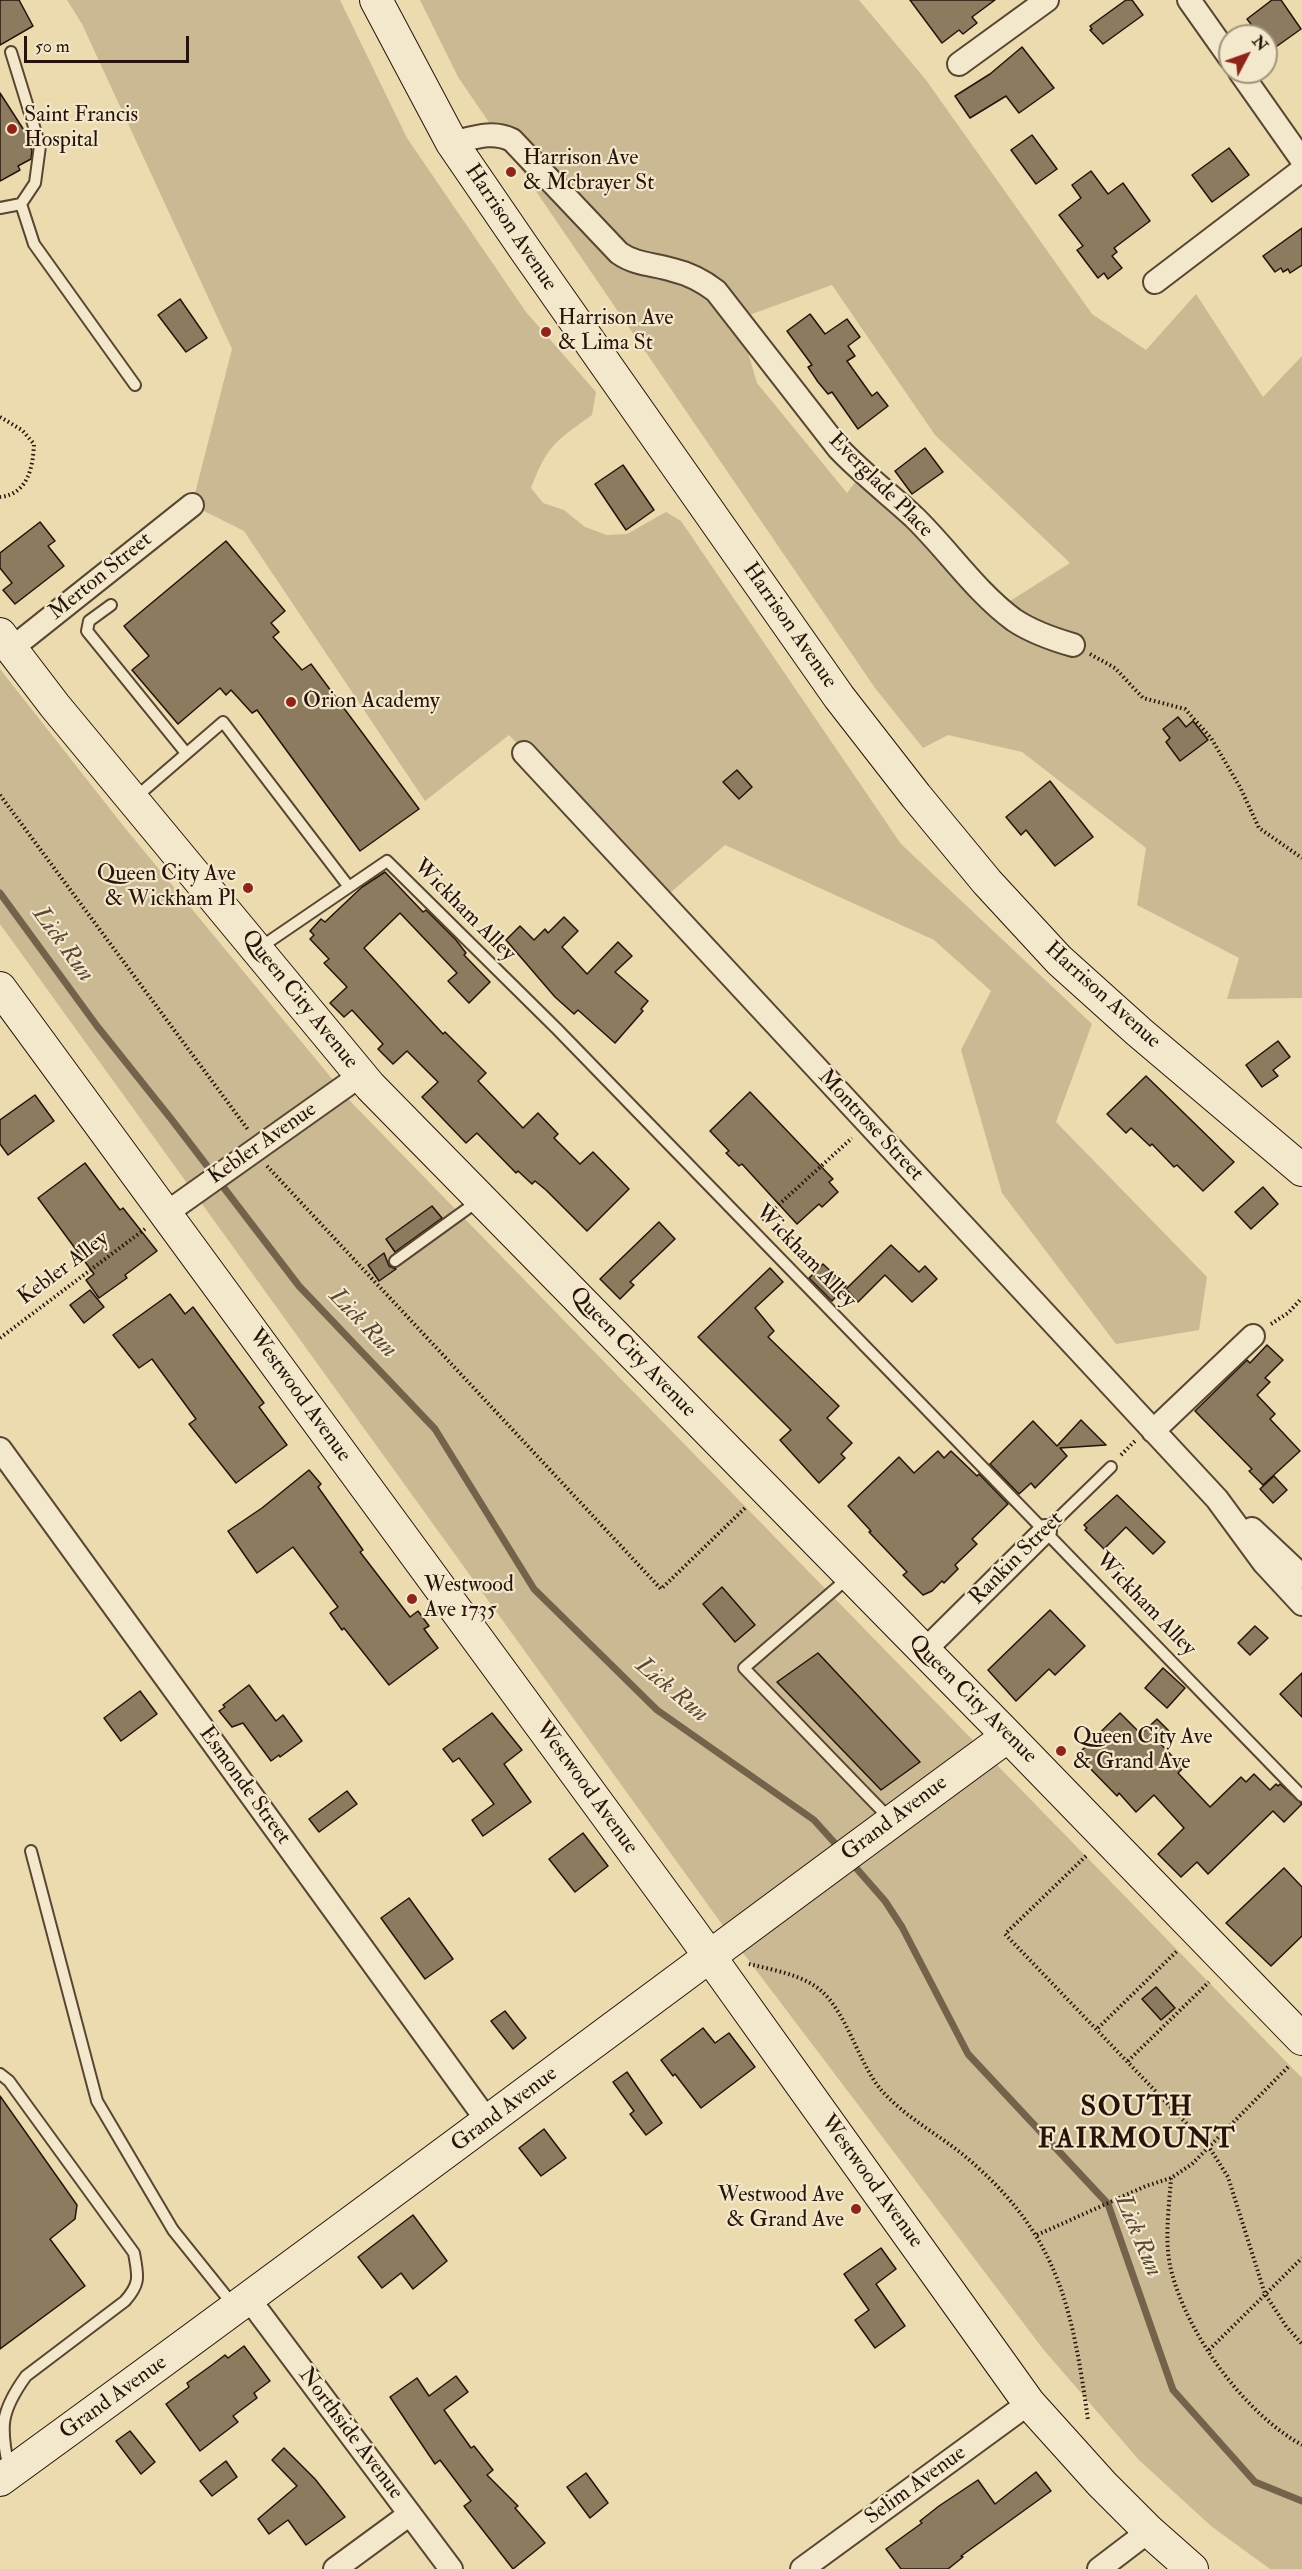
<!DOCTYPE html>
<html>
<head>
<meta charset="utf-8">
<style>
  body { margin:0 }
  #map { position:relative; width:1302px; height:2569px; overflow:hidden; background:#ecdbaf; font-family:"IM FELL Double Pica",serif }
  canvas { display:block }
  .north { position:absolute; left:1218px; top:24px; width:60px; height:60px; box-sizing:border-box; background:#f3e8cb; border:2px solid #a1937d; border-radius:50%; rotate:49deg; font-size:16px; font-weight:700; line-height:24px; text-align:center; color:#271309 }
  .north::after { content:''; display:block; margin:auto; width:21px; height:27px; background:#8f2418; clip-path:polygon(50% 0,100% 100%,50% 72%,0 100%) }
  .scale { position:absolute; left:24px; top:36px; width:165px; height:27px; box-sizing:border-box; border:3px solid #271309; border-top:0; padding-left:8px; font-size:18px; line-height:21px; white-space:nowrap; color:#271309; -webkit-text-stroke:4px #f3e8cb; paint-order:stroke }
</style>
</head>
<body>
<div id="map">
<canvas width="1302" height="2569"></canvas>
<div class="north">N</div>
<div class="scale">50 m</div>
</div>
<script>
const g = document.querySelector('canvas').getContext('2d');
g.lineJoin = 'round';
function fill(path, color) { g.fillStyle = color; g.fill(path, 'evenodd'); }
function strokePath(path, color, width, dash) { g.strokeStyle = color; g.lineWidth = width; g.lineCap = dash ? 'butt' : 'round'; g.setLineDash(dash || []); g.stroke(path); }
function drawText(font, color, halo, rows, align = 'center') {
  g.font = font + ' "IM FELL Double Pica",serif'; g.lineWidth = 4.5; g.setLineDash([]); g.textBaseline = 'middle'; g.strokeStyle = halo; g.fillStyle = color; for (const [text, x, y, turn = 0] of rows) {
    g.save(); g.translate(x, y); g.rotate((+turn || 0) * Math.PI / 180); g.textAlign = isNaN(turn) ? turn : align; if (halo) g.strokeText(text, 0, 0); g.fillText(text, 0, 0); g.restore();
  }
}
fill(new Path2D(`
  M67,0H340L407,138L526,312L596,392L592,415C555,442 548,444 531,488L543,503L564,510L585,527L607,535L627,534L666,512L681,521L901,844L1092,1024L1056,1122L1207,1277L1199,1330L1116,1344L1002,1193L961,1050L991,991L934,940L725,845L661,901L509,735L425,801L244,531L192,505L232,349L82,24Z
  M420,0H859L926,80L1092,314L1146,350L1196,294L1263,397L1302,356V998L1227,999L1239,958L1137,905L1146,848L1022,752L948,735L923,748L875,688L458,77ZM832,285L935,435L1070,563L999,608L862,473L847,493L757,383L738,319Z
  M0,669L125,828L352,1103L1302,2078V2569H1270L1211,2526L1139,2460L1043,2349L734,1941L0,924Z`), '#cbb993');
strokePath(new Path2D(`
  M0,893L97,1026L172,1120L299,1286L435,1429L534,1589L657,1710L814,1820L841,1850
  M850,1861L885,1901L902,1927L968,2054L1108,2204L1173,2390L1255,2482L1302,2501`), '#75624b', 7);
const building = new Path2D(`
  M0,0H19L33,26L0,45Z
  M910,0H995L972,17L977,23L963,34L959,30L942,43Z
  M1126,0H1132L1143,15L1103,44L1090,30L1092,29L1090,26Z
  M1272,0H1281L1301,29L1266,54V36H1260L1247,19Z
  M1022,47L1054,88L1019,113L1006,96L970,118L955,96L990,74Z
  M0,93L29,138L26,140L32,150L31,159L18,166L20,170L0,181Z
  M1032,135L1057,169L1036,184L1011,150Z
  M1229,148L1249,175L1212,202L1192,175Z
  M1091,171L1108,194L1123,183L1150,221L1114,248L1117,252L1112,256L1122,268L1108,279L1104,273L1098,278L1077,250L1083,246L1059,215L1081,198L1072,185Z
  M1302,228V265L1290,273L1288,269L1283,272L1281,268L1275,272L1263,256Z
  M180,299L207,338L186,352L158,315Z
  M810,314L825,334L847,319L860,337L848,346L855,356L847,361L872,396L877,392L888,406L858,429L832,392L828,394L818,382L808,367L812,365L787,331Z
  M925,448L943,472L912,494L895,471Z
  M623,465L654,510L626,530L595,484Z
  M40,522L55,541L48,546L64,566L15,604L3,590L12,583L0,568V553Z
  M226,541L285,611L271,623L279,632L273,637L302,670L311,664L419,809L360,851L257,710L252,713L231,690L226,695L220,688L178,724L132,670L149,656L124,626Z
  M1178,717L1186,727L1193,721L1208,740L1180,761L1166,742L1170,738L1163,729Z
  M737,770L752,787L739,799L723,782Z
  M1050,781L1093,837L1055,866L1026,830L1021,835L1006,817Z
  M385,872L423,912L426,910L456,940L466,953L464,955L490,982L469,1003L448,981L457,973L400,913L364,948L443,1034L445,1032L486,1073L478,1081L523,1128L538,1113L558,1134L554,1138L580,1164L593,1152L629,1189L587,1231L546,1190L535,1181L532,1184L518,1171L516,1173L477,1133L466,1143L422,1097L438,1082L407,1051L393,1064L378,1049L383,1044L352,1010L344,1017L330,1003L347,987L324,963L329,959L310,939L314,935L310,931L321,919L325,922L362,887Z
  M564,917L578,931L562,947L587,974L618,942L632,956L615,972L648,1001L641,1009L643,1011L615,1043L578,1010L574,1014L555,997L506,940L520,926L534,940L545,929L548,933Z
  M1278,1041L1290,1057L1273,1070L1278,1076L1262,1087L1246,1065Z
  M1146,1076L1234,1162L1203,1191L1177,1165L1174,1167L1152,1144L1150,1146L1131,1128L1126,1133L1107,1114Z
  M750,1092L833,1179L829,1182L838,1192L822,1207L819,1204L797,1224L742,1164L739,1166L726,1153L729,1151L710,1131Z
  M35,1095L54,1121L8,1155L0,1144V1120Z
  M85,1163L120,1210L123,1208L157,1251L125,1275L127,1278L99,1298L86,1280L94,1274L38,1198Z
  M1263,1187L1278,1204L1251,1229L1235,1212Z
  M432,1206L442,1218L395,1252L386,1239Z
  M659,1222L675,1239L630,1282L634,1285L620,1299L600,1279Z
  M891,1245L919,1272L925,1266L937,1279L912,1302L885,1275L858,1302L846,1289Z
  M384,1253L389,1266L396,1269L379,1281L368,1265Z
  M823,1264L846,1286L832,1301L809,1278Z
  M770,1268L783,1282L755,1308L774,1331L768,1337L839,1406L827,1418L852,1443L841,1454L845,1458L819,1483L780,1440L791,1430L698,1337Z
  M90,1290L104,1307L84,1323L70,1305Z
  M170,1294L185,1314L193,1307L264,1403L259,1407L287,1445L236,1483L189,1424L196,1419L152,1359L139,1368L113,1335Z
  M1267,1345L1283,1360L1265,1378L1270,1382L1257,1395L1275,1414L1270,1419L1300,1451L1263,1485L1249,1471L1252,1469L1195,1411L1247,1360L1250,1363Z
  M1081,1420L1106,1445L1060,1448L1067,1456L1035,1488L1031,1483L1019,1494L990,1464L1033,1421L1057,1446Z
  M938,1451L944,1458L951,1451L977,1476L979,1474L1008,1504L972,1539L977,1544L955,1565L958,1569L944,1583L942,1581L932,1591L923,1595L903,1575L907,1572L869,1532L871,1531L848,1506L899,1457L914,1473Z
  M309,1470L321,1484L318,1487L363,1550L360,1552L410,1617L418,1611L429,1626L424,1629L438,1648L389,1685L344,1628L342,1630L330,1613L338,1607L293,1547L257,1573L228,1531L262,1508Z
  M1274,1476L1287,1490L1273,1503L1260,1489Z
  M1117,1495L1165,1542L1153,1554L1126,1527L1104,1549L1085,1530L1087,1528L1084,1525Z
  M722,1587L755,1625L735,1642L703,1604Z
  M1050,1610L1085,1646L1055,1675L1049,1669L1016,1701L988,1670Z
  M1255,1626L1268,1638L1250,1655L1238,1643Z
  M818,1653L920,1762L881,1790L777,1682Z
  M1163,1668L1185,1688L1167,1708L1145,1688Z
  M1302,1673V1717L1280,1694Z
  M249,1685L276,1721L283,1715L302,1741L280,1757L279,1755L271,1761L243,1723L232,1727L219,1711L225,1707L223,1705Z
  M140,1691L157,1714L121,1741L104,1718Z
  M492,1713L522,1750L504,1764L531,1802L483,1836L472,1820L494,1804L459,1758L453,1762L443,1749Z
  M1120,1713L1141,1734L1157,1719L1170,1732L1159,1742L1183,1768L1178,1773L1210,1807L1241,1777L1246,1782L1254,1774L1270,1790L1276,1784L1278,1786L1280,1784L1302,1804L1284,1822L1273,1811L1208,1874L1197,1862L1181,1877L1158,1854L1184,1828L1154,1795L1136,1812L1119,1793L1117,1796L1077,1755Z
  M347,1791L357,1804L319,1832L309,1819Z
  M583,1833L608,1866L575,1892L549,1859Z
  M1284,1868L1302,1887V1936L1271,1966L1226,1923Z
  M409,1898L453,1959L425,1979L381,1918Z
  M1156,1987L1175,2008L1161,2020L1142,1999Z
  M505,2011L526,2038L513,2049L491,2021Z
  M703,2028L715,2043L729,2033L755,2067L701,2108L675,2074L673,2076L661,2060Z
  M627,2072L662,2123L646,2135L630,2114L634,2111L613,2082Z
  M0,2096L77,2205L75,2219L50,2239L85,2286L0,2349Z
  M544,2129L566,2158L541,2176L519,2148Z
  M413,2215L447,2261L413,2289L401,2273L382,2288L358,2257Z
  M881,2248L896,2269L876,2284L905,2326L875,2348L855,2320L869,2310L844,2274Z
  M244,2346L270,2381L254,2393L257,2398L233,2416L238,2422L200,2451L166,2404L189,2387L187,2383L212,2365L225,2355L228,2358Z
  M456,2376L468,2392L444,2410L471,2448L474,2446L493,2470L487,2475L518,2506L515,2508L545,2543L513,2569L464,2506L471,2501L440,2460L435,2464L390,2397L417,2378L429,2396Z
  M130,2431L155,2462L141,2474L116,2441Z
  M284,2448L315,2479L345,2517L306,2545L288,2520L269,2534L258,2519L297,2486L272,2460Z
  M226,2461L237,2477L212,2496L200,2481Z
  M1036,2472L1051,2491L961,2556L963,2557L948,2569H901L886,2549L922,2523L920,2521L939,2506L978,2480L995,2504Z
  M586,2473L608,2503L590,2518L567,2487Z`);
fill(building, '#8d7b5f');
strokePath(building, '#271309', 1.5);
const lane = new Path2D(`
  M21,204L34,244L135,385
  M0,208L21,204L35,183L40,146L11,52
  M111,605L89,621L87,631L186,753
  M136,797L223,722L349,887
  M258,949L387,861L557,1029L1302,1796
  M395,1261L478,1201
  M1045,1531L1111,1467
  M848,1578L744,1668L890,1819
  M31,1851L97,2101L173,2230L234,2306
  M0,2074L9,2081L134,2253C138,2276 141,2283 125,2301L26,2376C0,2412 0,2427 9,2469`);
const street = new Path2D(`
  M1189,0L1230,58
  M959,64L1047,0
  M1240,72L1302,160
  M452,143C473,138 492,130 512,140L619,253C636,265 654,264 673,270C690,274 703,281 716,291L839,449C863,474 889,494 914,517C948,550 976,592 1014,620C1032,632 1052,639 1073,645
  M1155,282L1302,170
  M11,649L192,505
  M524,753L1217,1499L1264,1563L1302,1604
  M165,1214L361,1075
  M1153,1431L1253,1336
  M0,1449L489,2123
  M1252,1529L1302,1576
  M923,1652L1045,1531
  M249,2299L451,2569
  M335,2569L410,2514
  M802,2569L1029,2403
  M1099,2569L1149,2531`);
const secondary = new Path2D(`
  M376,0L452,143L526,251L839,697L916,796L987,882L1059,960L1139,1032L1302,1170
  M0,634L55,706L370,1086L1008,1736L1302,2039
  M0,988L690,1929L1029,2403L1102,2484L1149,2531L1192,2569
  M0,2480C338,2235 671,1983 1008,1736`);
strokePath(lane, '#584532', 14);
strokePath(street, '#584532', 26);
strokePath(secondary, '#271309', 34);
strokePath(new Path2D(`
  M0,417L22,430L34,444C33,467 28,494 0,497
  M1090,654L1115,668L1143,698L1185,709L1211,738L1240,787L1259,828L1302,858
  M0,795L249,1131
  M267,1166L661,1589L745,1508
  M762,1220L852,1138
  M1271,1324L1288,1313L1302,1298
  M0,1338L145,1229
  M1121,1455L1135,1441
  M1086,1856L1005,1934L1209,2147L1228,2177L1265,2294L1286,2326L1302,2344
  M749,1964C769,1969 792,1973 810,1983C845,2001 856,2061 882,2091C909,2121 946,2138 975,2165C1060,2240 1073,2313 1088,2420
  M1098,2028L1178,1950
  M1128,2061L1209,1982
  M1171,2178C1169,2208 1164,2241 1171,2270C1187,2334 1244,2413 1302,2445
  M1037,2235L1146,2186L1171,2178L1192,2164L1290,2065
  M1209,2350L1302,2258`), '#271309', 4, [1.5, 3]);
strokePath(lane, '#f3e8cb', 10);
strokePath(street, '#f3e8cb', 22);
strokePath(secondary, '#f3e8cb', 32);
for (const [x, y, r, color] of [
  [12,129,6,"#8f2418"],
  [511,172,6,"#8f2418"],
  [546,332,6,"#8f2418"],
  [291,702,6,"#8f2418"],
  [248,888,6,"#8f2418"],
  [412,1599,6,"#8f2418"],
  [1061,1751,6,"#8f2418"],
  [856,2209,6,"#8f2418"]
]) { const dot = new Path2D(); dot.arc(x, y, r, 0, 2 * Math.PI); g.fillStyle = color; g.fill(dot); strokePath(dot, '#f3e8cb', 2); }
drawText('22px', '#271309', '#f3e8cb', [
  ["Saint Francis",24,116],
  ["Hospital",24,141],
  ["Harrison Ave",523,159],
  ["& Mcbrayer St",523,184],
  ["Harrison Ave",558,319],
  ["& Lima St",558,344],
  ["Orion Academy",303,702],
  ["Queen City Ave",236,875,"right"],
  ["& Wickham Pl",236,900,"right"],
  ["Westwood",424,1586],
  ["Ave 1735",424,1611],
  ["Queen City Ave",1073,1738],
  ["& Grand Ave",1073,1763],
  ["Westwood Ave",844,2196,"right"],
  ["& Grand Ave",844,2221,"right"]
], 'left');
drawText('22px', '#271309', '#f3e8cb', [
  ["Harrison Avenue",510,228,56],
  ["Everglade Place",880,486,45],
  ["Merton Street",101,577,-39],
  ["Harrison Avenue",789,626,55],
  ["Wickham Alley",464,911,45],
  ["Harrison Avenue",1102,996,42],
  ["Queen City Avenue",299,1000,51],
  ["Montrose Street",870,1126,47],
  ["Kebler Avenue",263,1144,-35],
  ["Wickham Alley",805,1257,46],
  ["Kebler Alley",64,1269,-37],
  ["Queen City Avenue",632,1353,46],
  ["Westwood Avenue",299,1396,54],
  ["Rankin Street",1017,1559,-45],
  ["Wickham Alley",1145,1605,46],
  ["Queen City Avenue",972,1700,45],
  ["Esmonde Street",244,1786,54],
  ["Westwood Avenue",586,1788,54],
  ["Grand Avenue",895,1819,-37],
  ["Grand Avenue",505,2110,-37],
  ["Westwood Avenue",871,2182,54],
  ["Grand Avenue",114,2398,-36],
  ["Northside Avenue",350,2434,53],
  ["Selim Avenue",916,2486,-36]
]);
drawText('italic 24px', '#5b4835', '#f3e8cb', [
  ["Lick Run",62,945,54],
  ["Lick Run",362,1324,46],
  ["Lick Run",671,1691,40],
  ["Lick Run",1137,2236,67]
]);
g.letterSpacing = '1.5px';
drawText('bold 28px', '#271309', '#f3e8cb', [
  ["SOUTH",1137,2109],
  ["FAIRMOUNT",1137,2141]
]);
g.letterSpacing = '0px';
</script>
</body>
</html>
